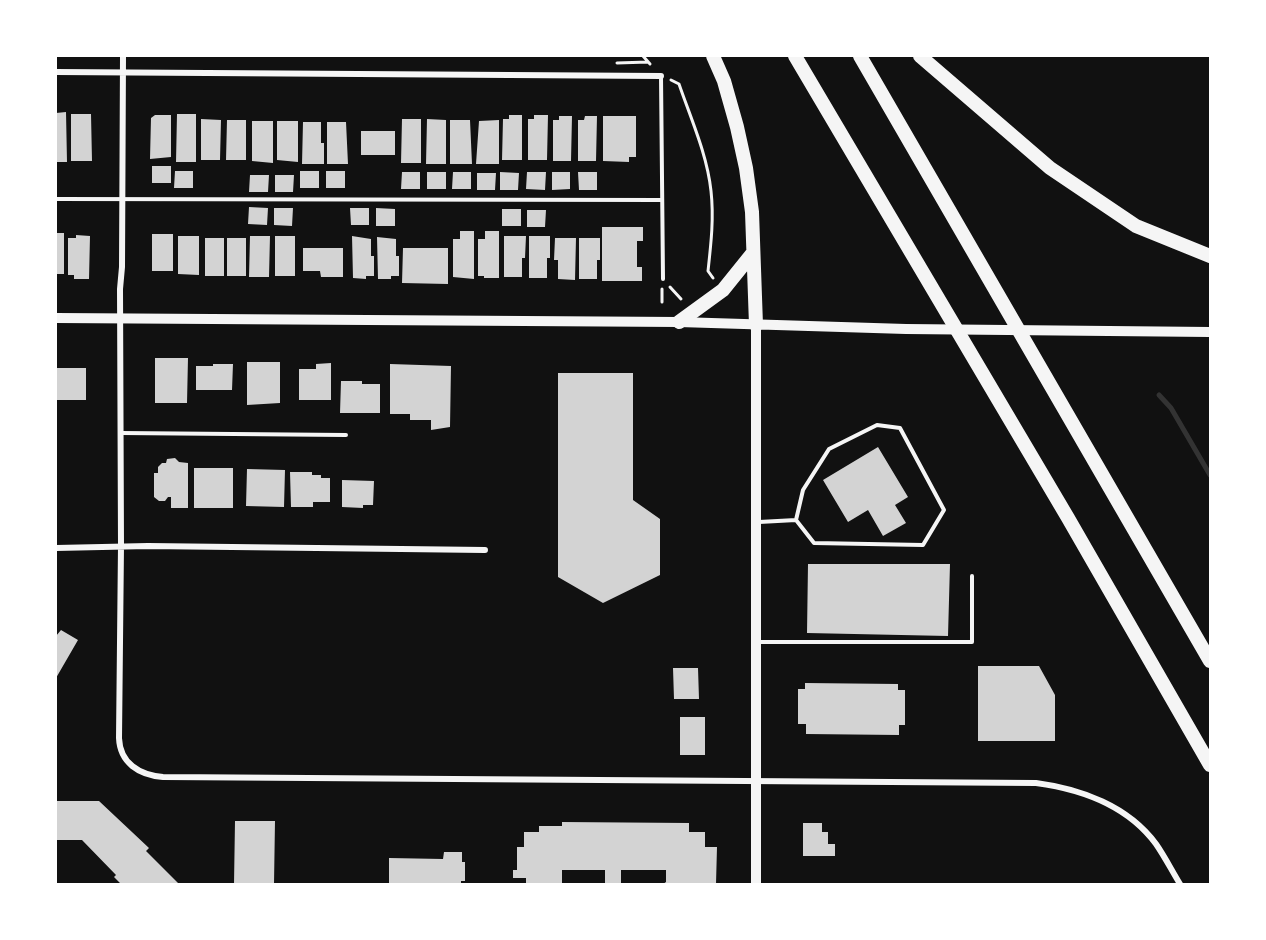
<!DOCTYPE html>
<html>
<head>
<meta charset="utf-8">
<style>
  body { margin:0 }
  #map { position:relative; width:1266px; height:940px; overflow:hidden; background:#111; font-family:"Public Sans",sans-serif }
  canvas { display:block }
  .frame { position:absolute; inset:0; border:57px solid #fff; pointer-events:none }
</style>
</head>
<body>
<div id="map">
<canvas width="1266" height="940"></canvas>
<div class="frame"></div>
</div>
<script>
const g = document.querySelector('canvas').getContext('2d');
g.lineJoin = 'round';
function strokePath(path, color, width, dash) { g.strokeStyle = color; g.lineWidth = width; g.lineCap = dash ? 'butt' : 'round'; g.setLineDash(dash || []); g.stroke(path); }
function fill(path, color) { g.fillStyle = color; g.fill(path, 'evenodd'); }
strokePath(new Path2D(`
  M1159,395L1171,408L1210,475`), '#333', 5);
fill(new Path2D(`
  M66,112L67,162H56V113Z
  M71,114H91L92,161H71Z
  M177,114H196V162H176Z
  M155,115H171V157L150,159L151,118Z
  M509,115H522V160H502L503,119H509Z
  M534,115H548L547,160H528V119H534Z
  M559,116H572L571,161H553V120H559Z
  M585,116H597L596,161H578V120H584Z
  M603,116H636V157H629V162L603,161Z
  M201,119L221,120L220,160H201Z
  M402,119H421V163H401Z
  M427,119L446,120V164H426Z
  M227,120H246V160H226Z
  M450,120H470L472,164H450Z
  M499,120V164H476L479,121Z
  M252,121H273V163L252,161Z
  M277,121H298V162L277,160Z
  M303,122H321V143H324V164H302Z
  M327,122H346L348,164H327Z
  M361,131H395V155H361Z
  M152,166H171V183H152Z
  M175,171H193V188H174Z
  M300,171H319V188H300Z
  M326,171H345V188H326Z
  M402,172H420V189H401Z
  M427,172H446V189H427Z
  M453,172H471V189H452Z
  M500,172L519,173L518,190H500Z
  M527,172H546L545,190L526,189Z
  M552,172H570V189L552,190Z
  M578,172H597V190H579Z
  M477,173H496L495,190H477Z
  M250,175H269L268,192H249Z
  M275,175H294L293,192H275Z
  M249,207L268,208L267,225L248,224Z
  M274,208H293L292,226L274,225Z
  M350,208H369V225H351Z
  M376,208L395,209V226H376Z
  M502,209H521V226H502Z
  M527,210H546L545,227H527Z
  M602,227H643V241H637V267H642V281H602Z
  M460,231H474V279L453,277V239H460Z
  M485,231H499V278H484V276H478V239H485Z
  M56,233H64V274H56Z
  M152,234H173V271H152Z
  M76,235L90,236L89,279H74V275H68V238H76Z
  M178,236H199V275L178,274Z
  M250,236H270L269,277H249Z
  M275,236H295V276H275Z
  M352,236L371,239V256H374V276H366V279L353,278Z
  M504,236H526L525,258H522V277H504Z
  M529,236H550V258H547V278H529Z
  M377,237L396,239V256H399V276H391V279H378Z
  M205,238H224V276H205Z
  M227,238H246V276H227Z
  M555,238H576L575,280L558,279V260H554Z
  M579,238H600V260H597V279H579Z
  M303,248H343V277H321L320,271H303Z
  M403,248H448V284L402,283Z
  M155,358H188L187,403H155Z
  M247,362H280V403L247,405Z
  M331,363V400H299V369H316V364Z
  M213,364H233L232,390H196V366H213Z
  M390,364L451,366L450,427L431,430V420H410V414H390Z
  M56,368H86V400H56Z
  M558,373H633V500L660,519V575L603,603L558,577Z
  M341,381H362V384H380V413H340Z
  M878,447L908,497L895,505L906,523L883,536L868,510L848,522L823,480Z
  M175,458L179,462L188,463V508H171V497H168L165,501H159L154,497V473H158V467L162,463H166L167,459Z
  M194,468H233V508H194Z
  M247,469L285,470L284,507L246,506Z
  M290,472H312V475H321V478H330V502H313V507H291Z
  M342,480L374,481L373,505H363V508L342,507Z
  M808,564H950L948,636L807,633Z
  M61,630L78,640L56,678V636Z
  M978,666H1039L1055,695V741H978Z
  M673,668H698L699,699H674Z
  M805,683L898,684V690H905V725H899V735L806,734V724H798V689H805Z
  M680,717H705V755H680Z
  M56,801H99L149,848L146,851L179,884H121L114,877L116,875L82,840H56Z
  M235,821H275L274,884H234Z
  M562,822L689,823V832H705V847H717L716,884H663L666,882V870H621V884H605V870H562V883H526V878H513V870H517V847H524V832H539V826H562Z
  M803,823H822V832H828V844H835V856H803Z
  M444,852H462V862H465V881H461V884H389V858L443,859Z`), '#d3d3d3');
strokePath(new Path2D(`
  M643,56L650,64
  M617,63L648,62
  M671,80L679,84C691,119 707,154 711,191C714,218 711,244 708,271L713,278
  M670,287L681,299
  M662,302V289`), '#f5f5f5', 3);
strokePath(new Path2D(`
  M661,76L663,279
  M56,199L662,200
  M877,425L900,428L944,510L923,545L814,543L796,520L803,490L829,449Z
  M121,433L346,435
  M759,522L796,520
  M756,642H972V576`), '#f5f5f5', 4);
strokePath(new Path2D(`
  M123,56L122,267L120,289L121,546L119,738C120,763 139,775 163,777L1036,783C1081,789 1128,806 1156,844C1165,857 1172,871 1180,884
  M56,72L661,76
  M56,548L148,546L485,550`), '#f5f5f5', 6);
strokePath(new Path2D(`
  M56,318L679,322L906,329L1210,332
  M756,325V884`), '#f5f5f5', 10);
strokePath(new Path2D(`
  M713,56L724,81L737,127L746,168L752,212L756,325
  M795,56L1068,518L1210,765
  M860,56L1210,661
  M920,56L1050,168L1136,226L1210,256
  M679,322L723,290L752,254`), '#f5f5f5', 14);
</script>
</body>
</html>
